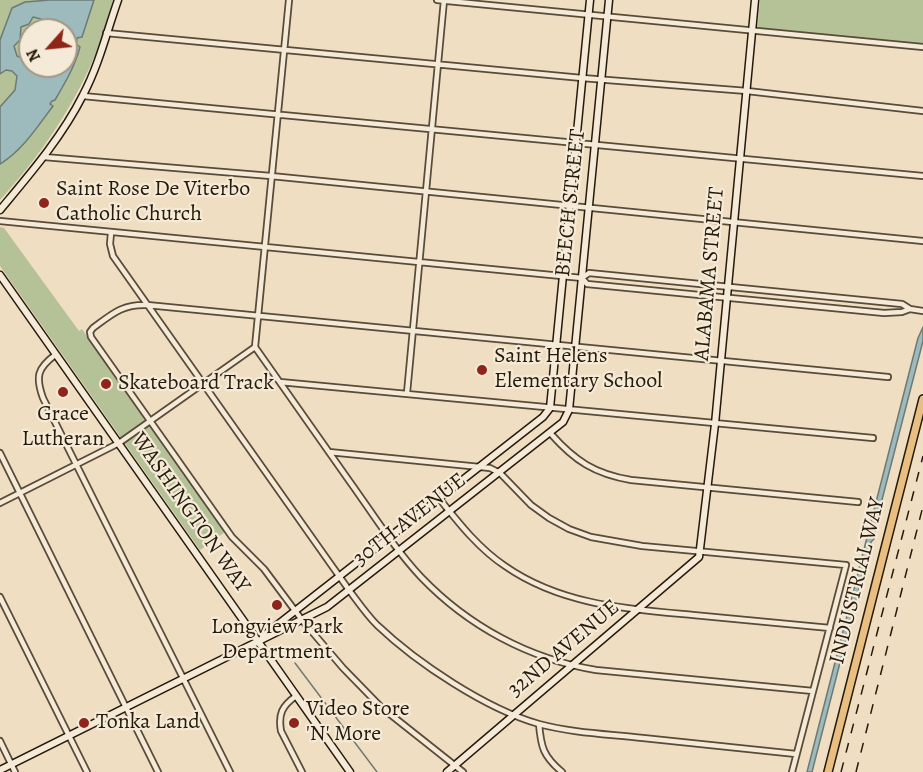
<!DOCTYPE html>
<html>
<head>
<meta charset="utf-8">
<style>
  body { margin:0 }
  #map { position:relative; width:923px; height:772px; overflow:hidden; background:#efdec2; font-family:Alegreya,serif }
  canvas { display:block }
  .north { position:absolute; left:18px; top:18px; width:60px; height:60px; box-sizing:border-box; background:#f5ead7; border:2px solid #a29785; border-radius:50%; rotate:243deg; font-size:16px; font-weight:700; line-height:24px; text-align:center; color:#261a0a }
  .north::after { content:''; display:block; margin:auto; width:21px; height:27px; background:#8f2418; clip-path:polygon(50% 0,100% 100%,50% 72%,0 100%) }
</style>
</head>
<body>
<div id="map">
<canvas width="923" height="772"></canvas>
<div class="north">N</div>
</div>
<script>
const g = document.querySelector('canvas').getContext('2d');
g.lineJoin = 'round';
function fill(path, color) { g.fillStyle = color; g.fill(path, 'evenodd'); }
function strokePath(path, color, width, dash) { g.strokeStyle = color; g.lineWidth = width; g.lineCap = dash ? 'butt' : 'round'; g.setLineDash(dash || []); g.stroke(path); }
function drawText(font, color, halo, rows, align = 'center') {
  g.font = font + ' Alegreya,serif'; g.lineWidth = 4.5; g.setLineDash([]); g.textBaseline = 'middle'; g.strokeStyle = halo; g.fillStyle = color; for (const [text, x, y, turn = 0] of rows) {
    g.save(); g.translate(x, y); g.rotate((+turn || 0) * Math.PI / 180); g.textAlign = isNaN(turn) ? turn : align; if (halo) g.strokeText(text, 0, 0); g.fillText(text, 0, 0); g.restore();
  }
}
fill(new Path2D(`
  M0,0H113C107,18 103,36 96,53C73,108 40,156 0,200ZM30,30H66V66H30Z
  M760,0H923V44L757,28Z
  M0,227L4,228L79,331L82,329L225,532L200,550L0,266Z`), '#b5c297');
const water = new Path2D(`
  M50,0H94L82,37L77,38L76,44L80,47C75,66 65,83 55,100L52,101L50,104L53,106C38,126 22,151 0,164V107L15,90L17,76L12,71L6,70L0,74V40L12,8L25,2ZM33,17L41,19L42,30H66V66H30V53L22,58L17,56L14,46L20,40L21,27L29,24Z
  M923,327V341L876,523L874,539L871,542L812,772H807L918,338Z`);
fill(water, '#9dbabc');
strokePath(water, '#6d7a75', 1.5);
strokePath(new Path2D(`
  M295,663L377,772`), '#6d7a75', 1.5);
const street = new Path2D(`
  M289,0L255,347C287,392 318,437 350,482C373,514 394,548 421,577C468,626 529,659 596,670L813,691
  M437,0L923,47
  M106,33L582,78L747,91L923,111
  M83,96L923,176
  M44,157L271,176L923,241
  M0,221L582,278L589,273L902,304L910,309L923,311
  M111,233L110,244L113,256L349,590C358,602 367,615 377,625C417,663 486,709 539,724C573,733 608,734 643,738C694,743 745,749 796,754
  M582,278L587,284L884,313L902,312L910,309
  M55,355C38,368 35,376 43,398L230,772
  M280,382L873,438
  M407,393L444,0
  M551,434C575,461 595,474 631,480L858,502
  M329,452L490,468L500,473L531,505L549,518L569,529L591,537L642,546L846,565L792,772
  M0,453L158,772
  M438,497C458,522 478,548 505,566C561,605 627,609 693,615C738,619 784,624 830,628
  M0,503L119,443L255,347
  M0,597L87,772
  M296,696C282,706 278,714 281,731L302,772
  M539,724C541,747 543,756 562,772
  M0,741L15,772
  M463,772L381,707L343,668L302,620L264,569L232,537L91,337L90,332L93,328C112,314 122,304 147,305L888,377`);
const secondary = new Path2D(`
  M0,210C30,174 62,137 83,95C99,65 107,31 118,0
  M0,275L350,772
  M263,636L543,417L550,408L590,0
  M0,770L327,607L563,422L569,410L609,0
  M447,772L699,557L715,424L755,0`);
const primary = new Path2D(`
  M828,772L923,399`);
strokePath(street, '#584b38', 8);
strokePath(secondary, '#261a0a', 9);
strokePath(primary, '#261a0a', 10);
strokePath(street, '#f5ead7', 4.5);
strokePath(secondary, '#f5ead7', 6);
strokePath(primary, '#e8bf81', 7);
strokePath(new Path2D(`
  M841,772L923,456
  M856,772L923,506`), '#261a0a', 1.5, [10, 10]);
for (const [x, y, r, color] of [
  [44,203,6,"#8f2418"],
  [482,370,6,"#8f2418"],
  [106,384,6,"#8f2418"],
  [63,392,6,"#8f2418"],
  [277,605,6,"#8f2418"],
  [84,723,6,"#8f2418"],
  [294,723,6,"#8f2418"]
]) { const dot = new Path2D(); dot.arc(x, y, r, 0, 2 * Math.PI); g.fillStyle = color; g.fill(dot); strokePath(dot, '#f5ead7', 2); }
drawText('22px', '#261a0a', '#f5ead7', [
  ["Saint Rose De Viterbo",56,190],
  ["Catholic Church",56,215],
  ["Saint Helens",494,357],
  ["Elementary School",494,382],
  ["Skateboard Track",118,384],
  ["Grace",63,415,"center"],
  ["Lutheran",63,440,"center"],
  ["Longview Park",277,628,"center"],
  ["Department",277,653,"center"],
  ["Video Store",306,710],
  ["'N' More",306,735],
  ["Tonka Land",96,723]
], 'left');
drawText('22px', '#261a0a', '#f5ead7', [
  ["BEECH STREET",571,203,-84],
  ["ALABAMA STREET",710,274,-85],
  ["WASHINGTON WAY",190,513,55],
  ["30TH AVENUE",410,520,-38],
  ["INDUSTRIAL WAY",858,581,-76],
  ["32ND AVENUE",564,649,-40]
]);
</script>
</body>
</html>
